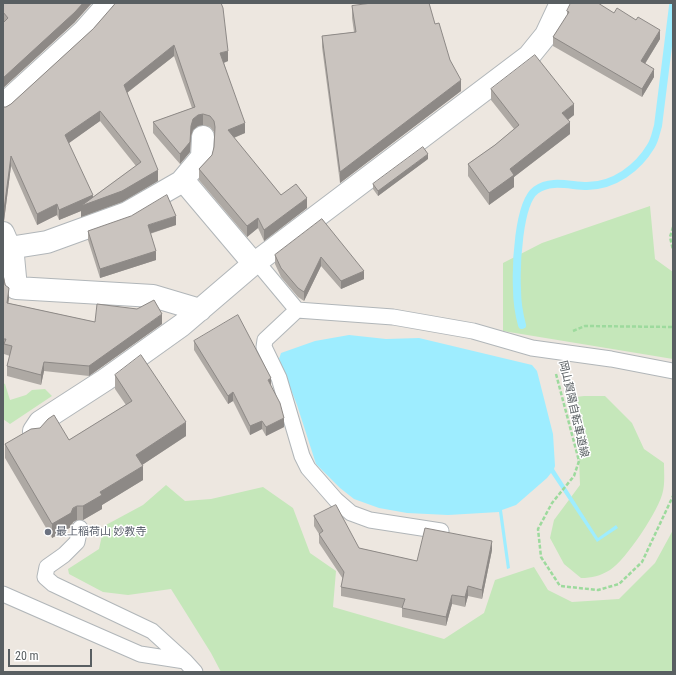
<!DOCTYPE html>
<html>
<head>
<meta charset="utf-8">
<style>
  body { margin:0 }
  #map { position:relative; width:676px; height:675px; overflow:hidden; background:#ede7e0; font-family:"Roboto Condensed",sans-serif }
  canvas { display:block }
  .frame { position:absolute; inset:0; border:4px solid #595f62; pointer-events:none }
  .scale { position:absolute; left:8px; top:649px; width:84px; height:18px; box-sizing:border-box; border:2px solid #595f62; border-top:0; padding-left:5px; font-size:12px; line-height:14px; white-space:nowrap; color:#595f62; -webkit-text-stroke:3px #fff; paint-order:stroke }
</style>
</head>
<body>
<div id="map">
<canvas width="676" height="675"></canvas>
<div class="frame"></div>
<div class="scale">20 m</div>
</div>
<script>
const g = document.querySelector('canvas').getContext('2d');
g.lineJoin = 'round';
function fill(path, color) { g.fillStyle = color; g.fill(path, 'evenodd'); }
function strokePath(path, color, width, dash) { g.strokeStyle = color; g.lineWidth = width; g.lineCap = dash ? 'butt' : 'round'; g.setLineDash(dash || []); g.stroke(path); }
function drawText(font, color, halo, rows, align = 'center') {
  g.font = font + ' "Roboto Condensed","Noto Sans JP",sans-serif'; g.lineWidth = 3; g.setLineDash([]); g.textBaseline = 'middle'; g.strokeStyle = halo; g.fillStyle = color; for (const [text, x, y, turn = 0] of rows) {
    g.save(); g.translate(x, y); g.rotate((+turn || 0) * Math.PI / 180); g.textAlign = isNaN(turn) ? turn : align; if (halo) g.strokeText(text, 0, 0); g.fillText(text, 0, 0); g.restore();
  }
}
fill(new Path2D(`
  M650,206L655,259L673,272V359L503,331V263L542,243Z
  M3,383L5,384L10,400L26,395L32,390L45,389L52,396L10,424L3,419Z
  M584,396H605L632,423L644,449L664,463C664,472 665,483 663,491C660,509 625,561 610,570C600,576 592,578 581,578L564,564L550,538L554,520L580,485L578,433L567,398Z
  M166,485L185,501L211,499L263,487L293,508L310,553L336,571L333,607L444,639L484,613L495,580L534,567L548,590L572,602L619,599L655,563L673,530V672H221L211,653L171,589L128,595L103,592L69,574L68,569L99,549L104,526L143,505Z`), '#c5e7ba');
fill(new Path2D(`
  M349,335L386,339L419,338L532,365L537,371L553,434L555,466L554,469L598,538L616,525L618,528L597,542L551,473L547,478L516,505L502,510L510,568L507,569L499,512L448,515L407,513L379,508L354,499L340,488L316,464L297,405L279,359L281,353L315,341Z`), '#9eedff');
strokePath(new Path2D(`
  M522,325C519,314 517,301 517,289C516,267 518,203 536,190C551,179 571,186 587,186C614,186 638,168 651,146C655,140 656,132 658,126L673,6`), '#9eedff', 8);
const lane = new Path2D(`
  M257,262L297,310L393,317L473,331L532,348L611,359L673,371
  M297,310L265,340L264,347L279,378L302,456L308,468L336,500L351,513L370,520L441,531
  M80,528L77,542L64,555L47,567L45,577L53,584L152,631L185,661
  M3,594L140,654L185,661L195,672`);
const street = new Path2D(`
  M3,105L84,31L109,3
  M183,180L254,264
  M3,233L13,256L16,288L153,296L200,310
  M9,248L47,242L127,213L181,182L202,157L203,137
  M34,431L40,422L105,380L182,325L251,266L529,56L546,35L561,3`);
strokePath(lane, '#b1b6b9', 17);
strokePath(street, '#b1b6b9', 24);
strokePath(new Path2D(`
  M673,227L670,237L673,250
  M573,331L585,326L673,327
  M556,374L579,461L574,476L552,503L538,529L541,557L560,586L598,590L619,584L642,562L673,496`), '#9dda9d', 2.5, [4, 2]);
strokePath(lane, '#fff', 15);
strokePath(street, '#fff', 22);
fill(new Path2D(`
  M3,3L75,22L3,88Z
  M116,3L228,61L224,63L245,133L234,138L281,195L307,208L264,241L258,228L247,237L199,180V169L212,155L214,147L215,135L214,132L210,127L203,125L198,126L193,130L191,136L190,152L180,164L153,133V122L192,108L174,56L127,93L158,181L122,202L81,217V211L59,220L57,215L37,225L11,166L4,221H3V107H6L11,104L93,29ZM100,121L136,166L93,197L68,143Z
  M352,6L435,24L450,60L461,91L340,183L322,47V36L354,32L352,18Z
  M567,11L614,13L660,39L645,64L654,77L642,97L553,46V37L567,16Z
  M491,89L574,115L568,120L570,134L514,177V187L489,205L468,176V164L495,145L514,129L491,100Z
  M428,159L378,196L373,189V184Z
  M322,219L364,279L341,289L321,266L304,301L298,297L281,277L275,264V255Z
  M176,225L150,234L156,260L100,278L88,240V231Z
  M3,274L9,298L8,303L95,322L162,324L89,376L44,371L41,385L7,376V366L10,356L4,354V349H3Z
  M194,341L271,387L284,427L266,436L262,429L250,435L233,401L228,404L194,350Z
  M115,375L186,436L142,465L143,480L102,505V509L83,520H77L73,522L71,527L52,538L5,458V444L69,440L126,405L115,389Z
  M314,516L359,548L417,561L492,550L482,599L468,596L465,607L452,604L446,626L402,617V608L341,596V587L343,579L319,543V534L314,526Z`), '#aea9a4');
fill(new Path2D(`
  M83,3H92L75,22L3,88V78Z
  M660,30V39L641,70V61Z
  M174,45V56L124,95V85Z
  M228,51V61L220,64V53Z
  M654,69V77L642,97V89Z
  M461,80V91L340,183V172Z
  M574,104V115L562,124V113Z
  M100,111V121L65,146V135Z
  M203,114V125L198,126L193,130L191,136L190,152L180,164V154L193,119L198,115Z
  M570,122V134L514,177V187L489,205V193L510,169Z
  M245,123V133L228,140V130Z
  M428,154V159L378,196V191Z
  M11,156V166L4,221V210Z
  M158,170V181L122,202L81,217V211L59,220V210L93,195V202Z
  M307,198V208L264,241V230Z
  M57,204V215L37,225V214Z
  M176,216V225L148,234V225Z
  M258,218V228L247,237V226Z
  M156,251V260L100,278V269Z
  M321,257V266L304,301V292Z
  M364,271V279L341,289V281Z
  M9,288V298L7,312V303Z
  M162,314V324L89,376V366Z
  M44,362V371L41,385V375Z
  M271,378V387L268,380Z
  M233,392V401L228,404V396Z
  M284,418V427L266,436V427Z
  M262,421V429L250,435V426Z
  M186,422V436L136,469V455Z
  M143,466V480L102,505V509L83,520V506L100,492Z
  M77,506V520L73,522L71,527L52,538V524Z
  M492,541V550L482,599V590Z
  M468,586V596L465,607V597Z
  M452,595V604L446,626V617Z`), '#8d8986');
const building = new Path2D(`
  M3,3H83L75,12L3,78V23L8,18L3,12Z
  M116,3H221L223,8L228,51L220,53L245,123L228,130L281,195L296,184L307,198L264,230L258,218L247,226L199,169L212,155L214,147L215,127L214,121L210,116L203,114L198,115L193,119L191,126L190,142L180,154L153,122L195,107L174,45L124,85L158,170L122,191L81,206L141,162L100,111L65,135L93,195L59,210L57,204L37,214L11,156L4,210H3V107H6L11,104L93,29Z
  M372,3H429L435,24L439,23L450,60L461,80L340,172L322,36L356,32L352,6Z
  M571,3H598L614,13L617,8L636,20L638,17L660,30L641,61L654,69L642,89L553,37L569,12L567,11Z
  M535,55L574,104L562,113L570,122L510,169L514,175L489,193L468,164L495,145L519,125L491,89Z
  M423,147L428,154L378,191L373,184Z
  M167,195L176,216L148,225L156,251L100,269L88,231L131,216Z
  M322,219L364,271L341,281L321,257L304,292L298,288L281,268L275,255Z
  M3,274L5,285L9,288L7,303L95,322L97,304L137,309L154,300L162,314L89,366L44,362L41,375L7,366L12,346L4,344L6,339H3Z
  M238,315L271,378L268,380L280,403L284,418L266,427L262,421L250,426L233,392L228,396L194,341Z
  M141,355L186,422L136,455L143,466L100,492L102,495L83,506H77L73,508L71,513L52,524L5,444L31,429L40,428L48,419L54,415L69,440L132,401L115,375Z
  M336,505L359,548L417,561L425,528L492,541L482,590L468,586L465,597L452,595L446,617L402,608L405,599L341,587L344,572L319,534L323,531L314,516Z`);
fill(building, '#cac4bf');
strokePath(building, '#8d8986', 1);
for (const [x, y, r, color] of [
  [48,532,4,"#6b7280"]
]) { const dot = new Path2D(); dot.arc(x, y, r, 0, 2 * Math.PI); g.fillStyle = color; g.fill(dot); strokePath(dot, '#fff', 1.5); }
drawText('11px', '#595f62', '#fff', [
  ["岡山賀陽自転車道線",573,409,77]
]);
drawText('11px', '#5b616d', '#fff', [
  ["最上稲荷山 妙教寺",56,532]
], 'left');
</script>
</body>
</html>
